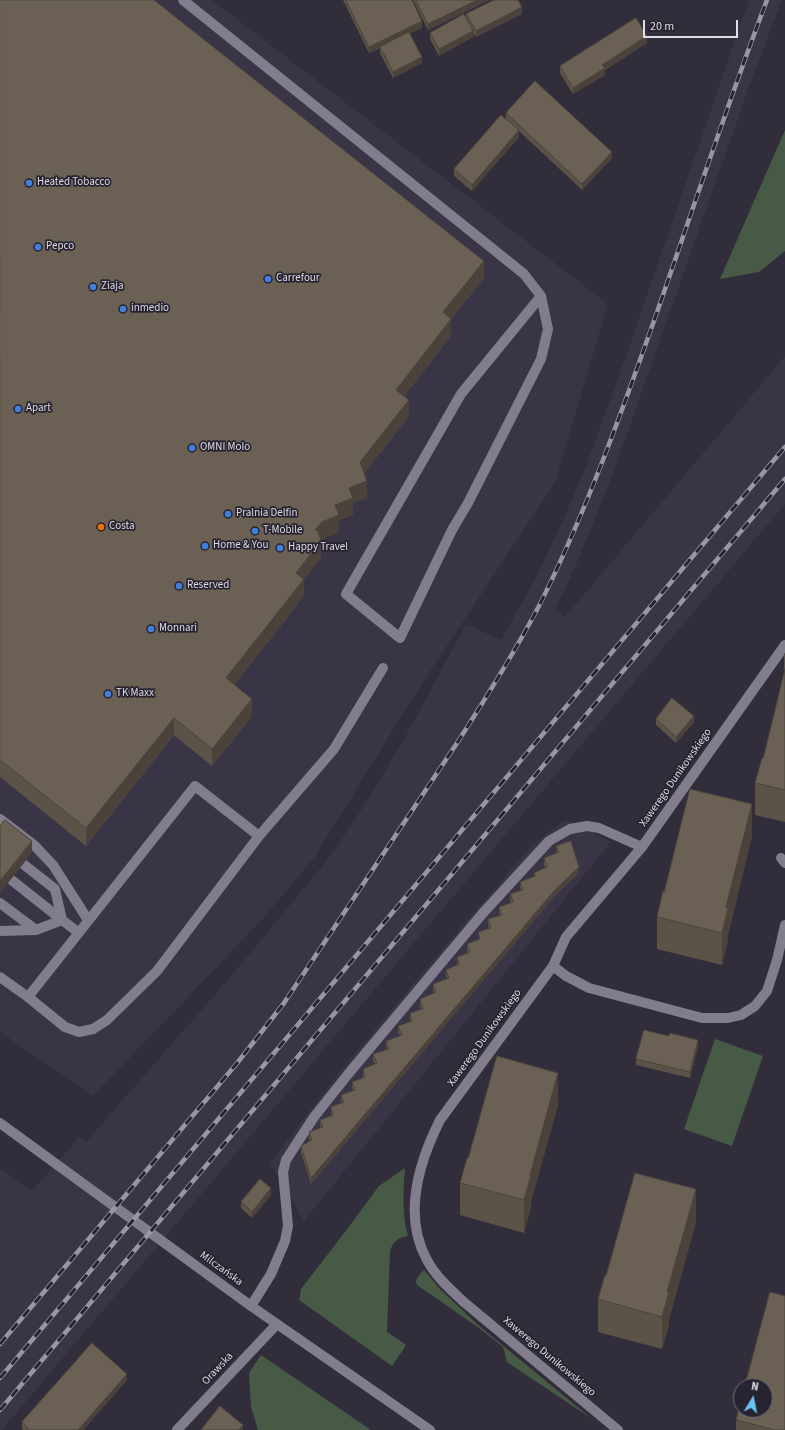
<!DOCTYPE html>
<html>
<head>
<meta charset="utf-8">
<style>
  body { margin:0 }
  #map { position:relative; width:785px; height:1430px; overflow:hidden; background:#312d3a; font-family:"Source Sans 3",sans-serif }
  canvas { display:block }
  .north { position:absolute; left:733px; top:1378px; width:40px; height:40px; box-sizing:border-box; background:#272330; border:1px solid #716d78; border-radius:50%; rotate:10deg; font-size:11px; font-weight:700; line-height:16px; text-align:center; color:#dfdce5 }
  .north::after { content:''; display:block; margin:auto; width:14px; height:18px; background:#69c3f1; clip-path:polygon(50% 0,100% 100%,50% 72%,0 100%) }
  .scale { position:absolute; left:643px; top:20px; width:95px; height:18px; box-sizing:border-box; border:2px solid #dfdce5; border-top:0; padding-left:5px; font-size:12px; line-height:14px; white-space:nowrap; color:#dfdce5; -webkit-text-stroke:3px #272330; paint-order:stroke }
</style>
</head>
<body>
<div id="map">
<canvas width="785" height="1430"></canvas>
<div class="north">N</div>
<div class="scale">20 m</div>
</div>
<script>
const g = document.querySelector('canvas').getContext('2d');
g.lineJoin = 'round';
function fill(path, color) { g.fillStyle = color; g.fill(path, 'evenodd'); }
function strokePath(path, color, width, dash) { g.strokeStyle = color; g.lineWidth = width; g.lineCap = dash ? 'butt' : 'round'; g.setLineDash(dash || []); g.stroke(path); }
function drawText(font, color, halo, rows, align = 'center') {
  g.font = font + ' "Source Sans 3",sans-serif'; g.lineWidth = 3.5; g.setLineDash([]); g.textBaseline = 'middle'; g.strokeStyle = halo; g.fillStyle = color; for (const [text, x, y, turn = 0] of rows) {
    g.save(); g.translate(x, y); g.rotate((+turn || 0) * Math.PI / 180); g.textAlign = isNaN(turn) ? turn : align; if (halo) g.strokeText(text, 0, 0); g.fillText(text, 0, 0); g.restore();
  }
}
fill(new Path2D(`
  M0,0H212L608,304L555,483L419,688L314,858L260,922L93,1096L0,1032Z
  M749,0H782L748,90L613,474L576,565L556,608L565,617L785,356V504L2,1430H0V1168L32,1191L79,1137L86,1142L232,975L332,854L371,795L409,730L466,624L501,640L534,581L564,518L586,466L627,353Z
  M565,820L611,842L304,1221L270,1163L342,1069L444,947L534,843Z`), '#3a3447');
fill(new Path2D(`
  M785,130V251L759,272L720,279Z
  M715,1039L763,1056L732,1146L684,1129Z
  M405,1168C403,1191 402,1214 408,1236C398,1237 393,1242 390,1251L387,1332L405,1344V1347L392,1366L299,1300L301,1289L348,1228L379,1186Z
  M424,1270L440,1289L478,1325L592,1419L507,1362L503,1347L479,1328L417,1285C414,1279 420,1274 424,1270Z
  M261,1355L371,1430H258L251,1407L249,1373Z`), '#475a46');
strokePath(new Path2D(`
  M183,0L524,274L541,296L548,329L541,359L468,503L452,530L400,638L346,594L461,394L541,296
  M0,819L34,845L53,865L88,920
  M0,846L55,889L62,920L78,932
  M781,858L785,863
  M0,871L62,920L36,930L0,931
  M0,903L36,930
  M553,966L566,976L589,988L702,1018H728L741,1015L755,1006L767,991L777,960L785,925
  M0,977L28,997L65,1027L79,1032L93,1029L107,1020L157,971L259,836L334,749L383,668
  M28,997L195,786L259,836
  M0,1123L251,1306L430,1430
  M251,1306L271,1274L285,1241L288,1226L283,1172L286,1160L314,1117L349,1073L483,913L549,841L570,829L587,826L599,828L642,847
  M177,1430L277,1324
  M618,1430L465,1303C451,1290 436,1277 427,1260C402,1215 419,1162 440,1120L553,966L566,937L642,847L785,645`), '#827d8c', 10);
const rail = new Path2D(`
  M0,1344L238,1062L284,1003L457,743C486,698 515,652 540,604C586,512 621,414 655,318C692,212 727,105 767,0
  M0,1378L785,447
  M0,1410L785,479`);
strokePath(rail, '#9996a0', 4.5);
strokePath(rail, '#272330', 3, [9]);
fill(new Path2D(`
  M0,0L484,278L451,319V336L404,396L409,417L364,473L367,498L353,503V515L339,520V532L322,539L321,540V558L304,579V596L234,685L252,716L212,766L174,735L86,846L0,777Z
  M343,0H412L422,28L410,33L422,63L393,78L380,53V48L369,53Z
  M413,0H489L428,30Z
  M466,14H522L476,37L473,33V37L439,56L430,39V33L466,18Z
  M647,43L605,70V75L573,94L560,73V66Z
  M506,113L612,158L582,190L519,131V137L472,191L454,176V169L506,119Z
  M784,653H785V822L755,815V783L763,758L784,674Z
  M656,719L694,722L676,743L656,725Z
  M752,836L728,935V940L722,965L657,949V917L664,892Z
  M556,846L579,873L554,897L311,1184L301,1153V1146L310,1141L309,1139V1132L321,1128L320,1126V1120L331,1116V1107L342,1103L341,1101V1095L353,1090L352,1088V1082L363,1078V1069L375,1064L373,1061V1054L387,1049L386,1047V1041L400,1036L398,1032V1026L410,1022V1013L421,1009L420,1006V999L434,993L433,991V984L447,979L446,976V970L457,965V957L468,953L467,951V944L479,940L478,932L489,928L488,926V919L500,915L499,913V907L511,903L510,900V894L521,890L520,888V882L534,876V873L545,868L544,865V858L557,853Z
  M698,1046L690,1078L636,1065V1059Z
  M558,1105L531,1201V1207L524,1233L460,1215V1183L468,1158Z
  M271,1195L252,1218L241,1208V1202Z
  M696,1222L669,1319V1325L662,1349L598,1332V1299L606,1275Z
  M127,1380L83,1430H23L22,1429V1422Z
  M736,1420L785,1430H736Z`), '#5c5348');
fill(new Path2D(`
  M477,0H489L428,30V24Z
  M522,7V14L476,37V31Z
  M422,21V28L369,53V47Z
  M473,31V37L439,56V49Z
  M647,36V43L605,70V75L573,94V88L602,65Z
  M422,57V63L393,78V72Z
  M519,130V137L472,191V185Z
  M612,152V158L582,190V184Z
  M484,261V278L451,319V336L396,407V390L443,312Z
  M409,400V417L360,479V462Z
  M367,481V498L353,503V515L339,520V532L322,539L315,547V530L349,488Z
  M321,541V558L304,579V596L226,696V678L296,573Z
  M252,699V716L212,766V749Z
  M694,716V722L676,743V737Z
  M174,718V735L86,846V828Z
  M752,804V836L728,935V940L722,965V933L726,907Z
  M32,841V853L0,893V881Z
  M579,867V873L554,897L311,1184V1178L554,891Z
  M698,1040V1046L690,1078V1072Z
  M558,1073V1105L531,1201V1207L524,1233V1200L530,1175Z
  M271,1188V1195L252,1218V1212Z
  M696,1189V1222L669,1319V1325L662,1349V1317L667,1292Z
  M127,1374V1380L83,1430H78Z
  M243,1425V1430H239Z`), '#4b433b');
const building = new Path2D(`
  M0,0H154L484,261L443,312L451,319L396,390L409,400L360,462L367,481L349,488L353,498L335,505L339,515L322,522L315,530L318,531L321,541L296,573L304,579L226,678L252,699L212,749L174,718L86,828L0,760Z
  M346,0H412L422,21L369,47Z
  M416,0H477L428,24Z
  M494,0H518L522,7L476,31L466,14Z
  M464,14L473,31L439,49L430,33Z
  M636,18L647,36L602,65L605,68L573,88L560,66Z
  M409,32L422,57L393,72L380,47Z
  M535,81L612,152L582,184L506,113Z
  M501,115L519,130L472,185L454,169Z
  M785,669V790L755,783L762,758H763Z
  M672,698L694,716L676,737L656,719Z
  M690,789L752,804L726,907L728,908L722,933L657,917L663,891L664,892Z
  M5,820L32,841L0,881V826Z
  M571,841L579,867L554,891L311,1178L301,1146L312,1140L309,1132L323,1127L320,1120L333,1115L331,1107L344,1102L341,1095L355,1090L352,1082L365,1077L363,1069L377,1063L373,1054L389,1049L386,1041L402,1035L398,1026L412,1021L410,1013L423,1009L420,999L436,992L433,984L449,978L446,970L459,964L457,957L470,952L467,944L480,939L478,932L491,928L488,919L502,915L499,907L513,902L510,894L523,890L520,882L535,876L534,873L547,867L544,858L559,852L556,846Z
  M644,1030L669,1036L670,1033L698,1040L690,1072L636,1059Z
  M497,1056L558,1073L530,1175H531L524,1200L460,1183L467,1158H468Z
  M635,1173L696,1189L667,1292H669L662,1317L598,1299L605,1275H606Z
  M260,1179L271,1188L252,1212L241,1202Z
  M770,1292L785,1296V1430H775L736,1420L741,1401V1410H765V1386H745Z
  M92,1343L127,1374L78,1430H30L22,1422Z
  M220,1406L243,1425L239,1430H201Z`);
fill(building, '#6b6054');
strokePath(building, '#4b433b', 1);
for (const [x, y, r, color] of [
  [29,183,4,"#3f7fe0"],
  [38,247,4,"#3f7fe0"],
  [268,279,4,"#3f7fe0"],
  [93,287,4,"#3f7fe0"],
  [123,309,4,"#3f7fe0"],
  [18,409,4,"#3f7fe0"],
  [192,448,4,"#3f7fe0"],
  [228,514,4,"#3f7fe0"],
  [101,527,4,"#e8710a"],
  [255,531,4,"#3f7fe0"],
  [205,546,4,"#3f7fe0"],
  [280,548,4,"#3f7fe0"],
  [179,586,4,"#3f7fe0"],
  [151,629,4,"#3f7fe0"],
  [108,694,4,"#3f7fe0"]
]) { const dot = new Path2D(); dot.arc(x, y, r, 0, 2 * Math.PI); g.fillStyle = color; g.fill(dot); strokePath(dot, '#272330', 1.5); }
drawText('11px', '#dfdce5', '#272330', [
  ["Heated Tobacco",37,183],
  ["Pepco",46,247],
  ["Carrefour",276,279],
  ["Ziaja",101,287],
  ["inmedio",131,309],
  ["Apart",26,409],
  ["OMNI Molo",200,448],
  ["Pralnia Delfin",236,514],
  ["Costa",109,527],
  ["T-Mobile",263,531],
  ["Home & You",213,546],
  ["Happy Travel",288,548],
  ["Reserved",187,586],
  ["Monnari",159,629],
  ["TK Maxx",116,694]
], 'left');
drawText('11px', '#dfdce5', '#272330', [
  ["Xawerego Dunikowskiego",676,778,-55],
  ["Xawerego Dunikowskiego",485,1038,-54],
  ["Milczańska",221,1269,36],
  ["Xawerego Dunikowskiego",549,1357,40],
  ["Orawska",218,1369,-47]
]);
</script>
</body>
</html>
